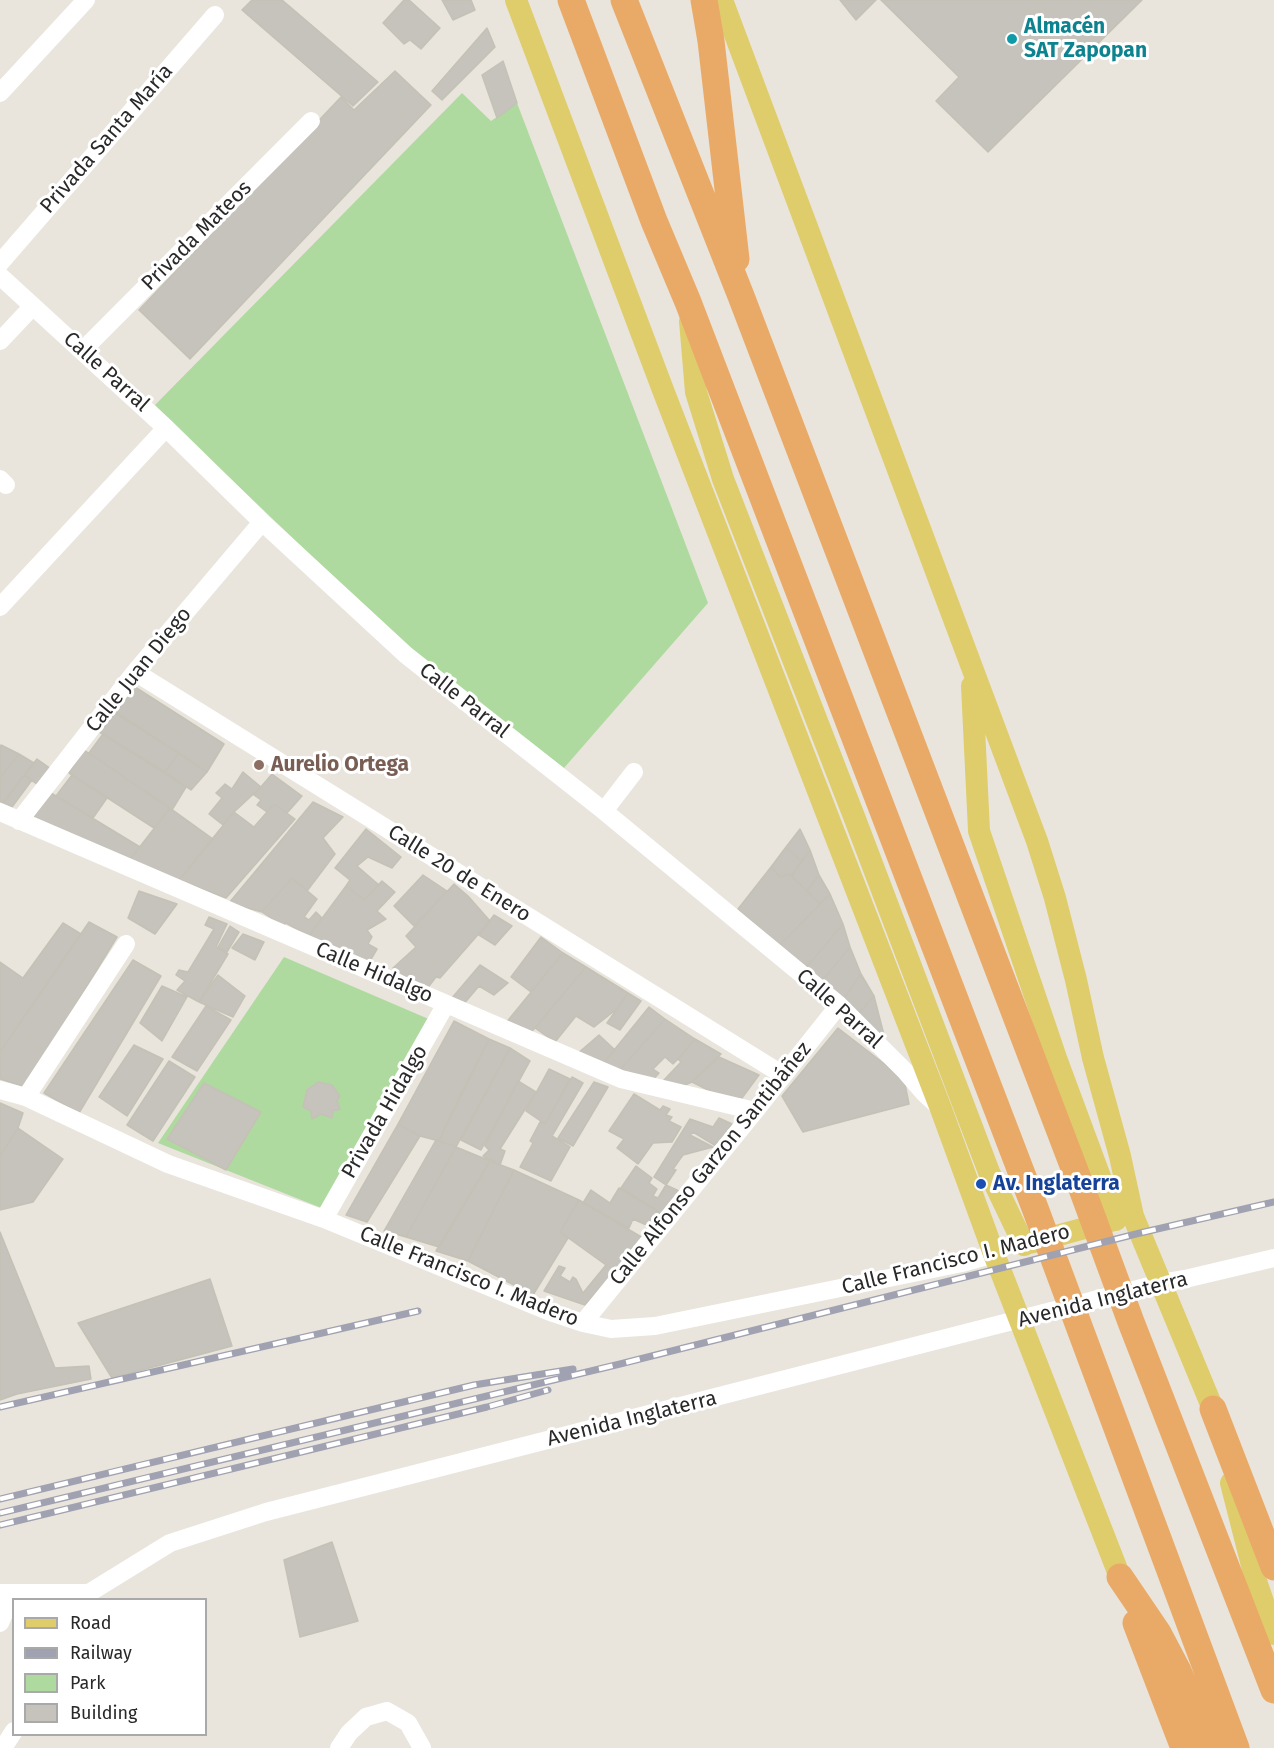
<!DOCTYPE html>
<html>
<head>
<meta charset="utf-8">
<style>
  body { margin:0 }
  #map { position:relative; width:1274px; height:1748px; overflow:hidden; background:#e9e5dc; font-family:"Fira Sans",sans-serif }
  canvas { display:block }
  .legend { position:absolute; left:12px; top:1598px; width:195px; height:138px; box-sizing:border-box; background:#fff; border:2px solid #a9a9a9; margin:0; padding:8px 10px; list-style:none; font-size:18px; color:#292929 }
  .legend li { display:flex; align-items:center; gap:12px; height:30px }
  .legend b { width:30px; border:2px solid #a9a9a9 }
</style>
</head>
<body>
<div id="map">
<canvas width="1274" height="1748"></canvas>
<ul class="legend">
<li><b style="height:8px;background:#dfcd6c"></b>Road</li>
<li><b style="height:8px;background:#a0a1b1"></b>Railway</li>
<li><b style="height:16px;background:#afda9f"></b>Park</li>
<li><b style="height:16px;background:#c5c3bb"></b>Building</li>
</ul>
</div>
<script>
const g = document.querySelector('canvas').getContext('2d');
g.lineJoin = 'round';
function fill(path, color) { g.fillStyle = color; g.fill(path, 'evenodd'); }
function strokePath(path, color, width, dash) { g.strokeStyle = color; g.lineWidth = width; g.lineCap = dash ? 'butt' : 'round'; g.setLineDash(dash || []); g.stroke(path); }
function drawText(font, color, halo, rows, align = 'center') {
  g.font = font + ' "Fira Sans",sans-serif'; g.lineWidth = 6; g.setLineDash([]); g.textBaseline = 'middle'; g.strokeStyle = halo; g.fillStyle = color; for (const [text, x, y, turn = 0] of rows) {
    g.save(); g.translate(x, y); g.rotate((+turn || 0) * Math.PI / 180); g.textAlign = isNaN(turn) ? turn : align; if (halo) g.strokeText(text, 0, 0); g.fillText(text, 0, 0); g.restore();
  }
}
fill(new Path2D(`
  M462,93L491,121L517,103L708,603L564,768L407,647L191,441L155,405Z
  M284,957L431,1020L324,1209L158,1143Z`), '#afda9f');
const building = new Path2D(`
  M252,0H282L378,82L353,106L242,10Z
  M404,0H409L440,28L421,49L410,40L404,44L383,23Z
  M442,0H471L475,10L453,20Z
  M840,0H876L856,20Z
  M881,0H1142L988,152L936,101L959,77Z
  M487,28L495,47L442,100L432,91Z
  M503,61L517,103L497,118L482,75Z
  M395,71L431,105L190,359L139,310L341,97L354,110Z
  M135,687L224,744L207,772L116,712Z
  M110,710L179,753L165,772L96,730Z
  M103,734L186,787L172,810L89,753Z
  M1,745L19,754L0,778V746Z
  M84,750L170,808L154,828L69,773Z
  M179,753L207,772L191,790L165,772Z
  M19,754L34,763L3,803L0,801V778Z
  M37,759L54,771L41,787L24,775Z
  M243,772L261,787L234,812L223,825L209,814L222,798L216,793L225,784L232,789Z
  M272,774L302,796L287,813L274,804L267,812L257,805L261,800L254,795Z
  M24,775L32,780L12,807L3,803Z
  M72,775L107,798L93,818L56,796Z
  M51,793L56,796L140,847L128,862L33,817Z
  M313,802L343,817L323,838L335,854L307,891L292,878L262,912L229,903Z
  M274,804L295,819L226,898L179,880L234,812L254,827Z
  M170,808L213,839L179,880L128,862Z
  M366,829L401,857L392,868L368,857L357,866L379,885L364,900L346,886L350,880L335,868Z
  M800,829L810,850L802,862L786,847Z
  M786,847L802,862L791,876L790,874L780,877L771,867Z
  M810,850L819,875L807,891L791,876Z
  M771,867L780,877L790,874L820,904L779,946L738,909Z
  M423,875L447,891L414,926L394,906Z
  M819,875L830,894L820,904L807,891Z
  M292,878L317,899L304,917L309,920L316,912L322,918L309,936L286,923L283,926L262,912Z
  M382,881L395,892L377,911L386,919L367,930L372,937L368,944L377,949L367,966L309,936L346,886L364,900Z
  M454,884L468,896L490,921L440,978L436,977L426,990L393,968L416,947L406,936Z
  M139,891L177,904L155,934L128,918Z
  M830,894L843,924L806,968L779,946Z
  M494,915L512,926L495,945L479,935Z
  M209,917L227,924L216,947L228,954L199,1002L177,990L185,981L176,975L179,970L188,972L214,929L205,925Z
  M89,922L117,937L25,1087L0,1079V1052Z
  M63,923L81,934L0,1052V962L23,978Z
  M843,924L850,947L822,981L806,968Z
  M230,926L239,932L227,952L218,947Z
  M243,934L264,942L255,960L232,948Z
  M541,937L563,953L531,992L511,977Z
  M850,947L861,974L844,998L822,981Z
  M563,953L586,967L528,1036L505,1024Z
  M133,960L161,976L79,1113L44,1093Z
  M480,965L508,983L494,995L479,986L462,1006L451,999Z
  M586,967L628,993L618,1008L594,1027L576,1016L555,1042L535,1028Z
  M861,974L874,996L859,1013L844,998Z
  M218,975L245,996L233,1017L199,1002Z
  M162,986L187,997L162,1041L140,1023Z
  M628,993L641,1001L620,1030L607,1023Z
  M874,996L884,1035L883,1038L859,1013Z
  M206,1006L231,1020L197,1071L172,1057Z
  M649,1007L665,1019L621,1069L602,1065Z
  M665,1019L695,1039L678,1059L673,1064L665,1057L653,1069L659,1073L652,1081L620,1070Z
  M454,1021L489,1039L462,1091L439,1141L420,1136L398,1124Z
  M838,1028L904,1079L909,1104L803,1132L782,1096Z
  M599,1035L615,1050L602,1065L577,1054Z
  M489,1039L510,1048L456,1147L439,1141Z
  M695,1039L721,1054L692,1082L675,1089L663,1081L681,1062L678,1059Z
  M134,1045L163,1059L127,1116L99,1097Z
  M510,1048L530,1061L481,1150L461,1140Z
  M719,1057L759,1075L742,1098L720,1096L692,1082Z
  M169,1061L195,1077L153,1141L127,1125Z
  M549,1069L570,1079L545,1124L526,1111Z
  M572,1077L583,1083L552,1136L570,1147L551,1181L520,1167L533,1143L530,1141L540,1122L545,1124Z
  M518,1081L536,1092L500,1149L505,1151L500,1165L483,1156L489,1150L485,1146Z
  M318,1082L332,1085L340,1096L337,1101L340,1109L333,1111L332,1118L321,1114L312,1119L311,1111L303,1107L307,1090Z
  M594,1082L608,1087L573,1146L558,1138Z
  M204,1083L261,1112L226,1170L167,1139Z
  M634,1094L660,1110L663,1106L670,1109L666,1115L672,1117L669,1121L681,1127L672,1142L653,1143L638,1164L617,1148L624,1139L609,1131Z
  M0,1103L23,1113L18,1128L0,1156Z
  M719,1118L732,1124L716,1146L693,1132L690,1135L713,1147L683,1155L673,1169L676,1170L666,1185L654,1177L690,1119L713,1127Z
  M398,1124L420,1136L367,1222L346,1215Z
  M18,1128L63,1159L33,1202L0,1210V1156Z
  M436,1140L456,1147L406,1237L384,1231Z
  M456,1147L490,1161L439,1247L406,1237Z
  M490,1161L514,1170L468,1261L436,1251Z
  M636,1166L652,1178L649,1183L657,1189L653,1196L658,1198L666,1185L679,1191L661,1213L621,1188Z
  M514,1170L579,1200L560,1232L568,1238L533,1295L468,1261Z
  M619,1188L661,1213L651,1227L633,1219L629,1228L583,1203L591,1190L610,1203Z
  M579,1200L643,1238L585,1305L544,1291L559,1266L565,1268L560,1276L570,1282L573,1277L576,1279L583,1293L606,1265L560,1232Z
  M0,1232L55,1368L89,1366L91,1379L17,1394L0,1400Z
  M210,1279L232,1346L112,1378L78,1323Z
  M332,1542L358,1621L300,1637L284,1560Z`);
fill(building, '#c5c3bb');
strokePath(building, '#c4c1b6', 1.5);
strokePath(new Path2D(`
  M0,93L86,0
  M0,263L215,15
  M0,276L166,428L262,522L406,655L604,811L839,1005L906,1072L925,1094L939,1107
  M0,341L33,306
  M82,351L311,121
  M0,479L6,485
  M0,607L166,428
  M135,672L783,1075
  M604,811L634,772
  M0,812L621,1079L755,1111
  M19,821L135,672L262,522
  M0,1090L26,1097L168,1164L324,1219L550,1312L583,1323L611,1329L655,1326L962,1263L994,1254
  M26,1097L126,944
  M324,1219L446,1004
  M583,1323L755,1111L839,1005
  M0,1593H89L170,1543L266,1512L1161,1283L1185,1279L1274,1258
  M0,1623L13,1593
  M3,1748L14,1731
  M339,1748L349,1733L366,1717L387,1711L408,1723L422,1748`), '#fff', 18);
strokePath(new Path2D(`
  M516,0L663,390L941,1109L994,1254L1120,1577
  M722,0L1037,841L1055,898L1076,980L1093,1058L1120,1156L1133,1216L1213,1409L1217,1425
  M690,321L696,392L723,479L855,819L989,1172L1024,1245
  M972,686L979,831L1056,1058L1116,1220
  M1030,1243L1111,1221
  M1231,1483L1256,1581L1274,1634`), '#dfcd6c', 22);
strokePath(new Path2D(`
  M571,0L654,221L688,302L1035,1208L1236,1748
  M624,0L741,296L1082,1189L1131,1322L1274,1690
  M704,0L711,41L736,259
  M1213,1409L1274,1567
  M1120,1577L1158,1633L1178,1671L1211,1748
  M1136,1623L1184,1748`), '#eaaa67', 27);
const rail = new Path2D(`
  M0,1407L418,1311
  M0,1499L474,1385L573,1369
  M0,1513L620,1364L1140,1233L1274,1202
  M0,1525L487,1407L548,1390`);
strokePath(rail, '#a0a1b1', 7);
strokePath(rail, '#fff', 4.5, [14]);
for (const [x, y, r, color] of [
  [1012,39,6,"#0f9aa8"],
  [259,765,6,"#8d6e63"],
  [981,1184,6,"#1a4fb4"]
]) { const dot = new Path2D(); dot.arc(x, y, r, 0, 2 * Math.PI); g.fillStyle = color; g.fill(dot); strokePath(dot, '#fff', 2); }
drawText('bold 21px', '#0d838f', '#fff', [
  ["Almacén",1024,27],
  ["SAT Zapopan",1024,51]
], 'left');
drawText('21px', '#292929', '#fff', [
  ["Privada Santa María",107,139,-49],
  ["Privada Mateos",197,236,-45],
  ["Calle Parral",106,372,42],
  ["Calle Juan Diego",139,670,-51],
  ["Calle Parral",464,701,38],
  ["Calle 20 de Enero",459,874,32],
  ["Calle Hidalgo",374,973,23],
  ["Calle Parral",839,1009,42],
  ["Privada Hidalgo",385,1112,-60],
  ["Calle Alfonso Garzon Santibáñez",711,1164,-51],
  ["Calle Francisco I. Madero",956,1260,-14],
  ["Calle Francisco I. Madero",469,1277,22],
  ["Avenida Inglaterra",1103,1300,-14],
  ["Avenida Inglaterra",632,1419,-14]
]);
drawText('bold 21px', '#785e54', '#fff', [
  ["Aurelio Ortega",271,765]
], 'left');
drawText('bold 21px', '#164399', '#fff', [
  ["Av. Inglaterra",993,1184]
], 'left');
</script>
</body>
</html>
